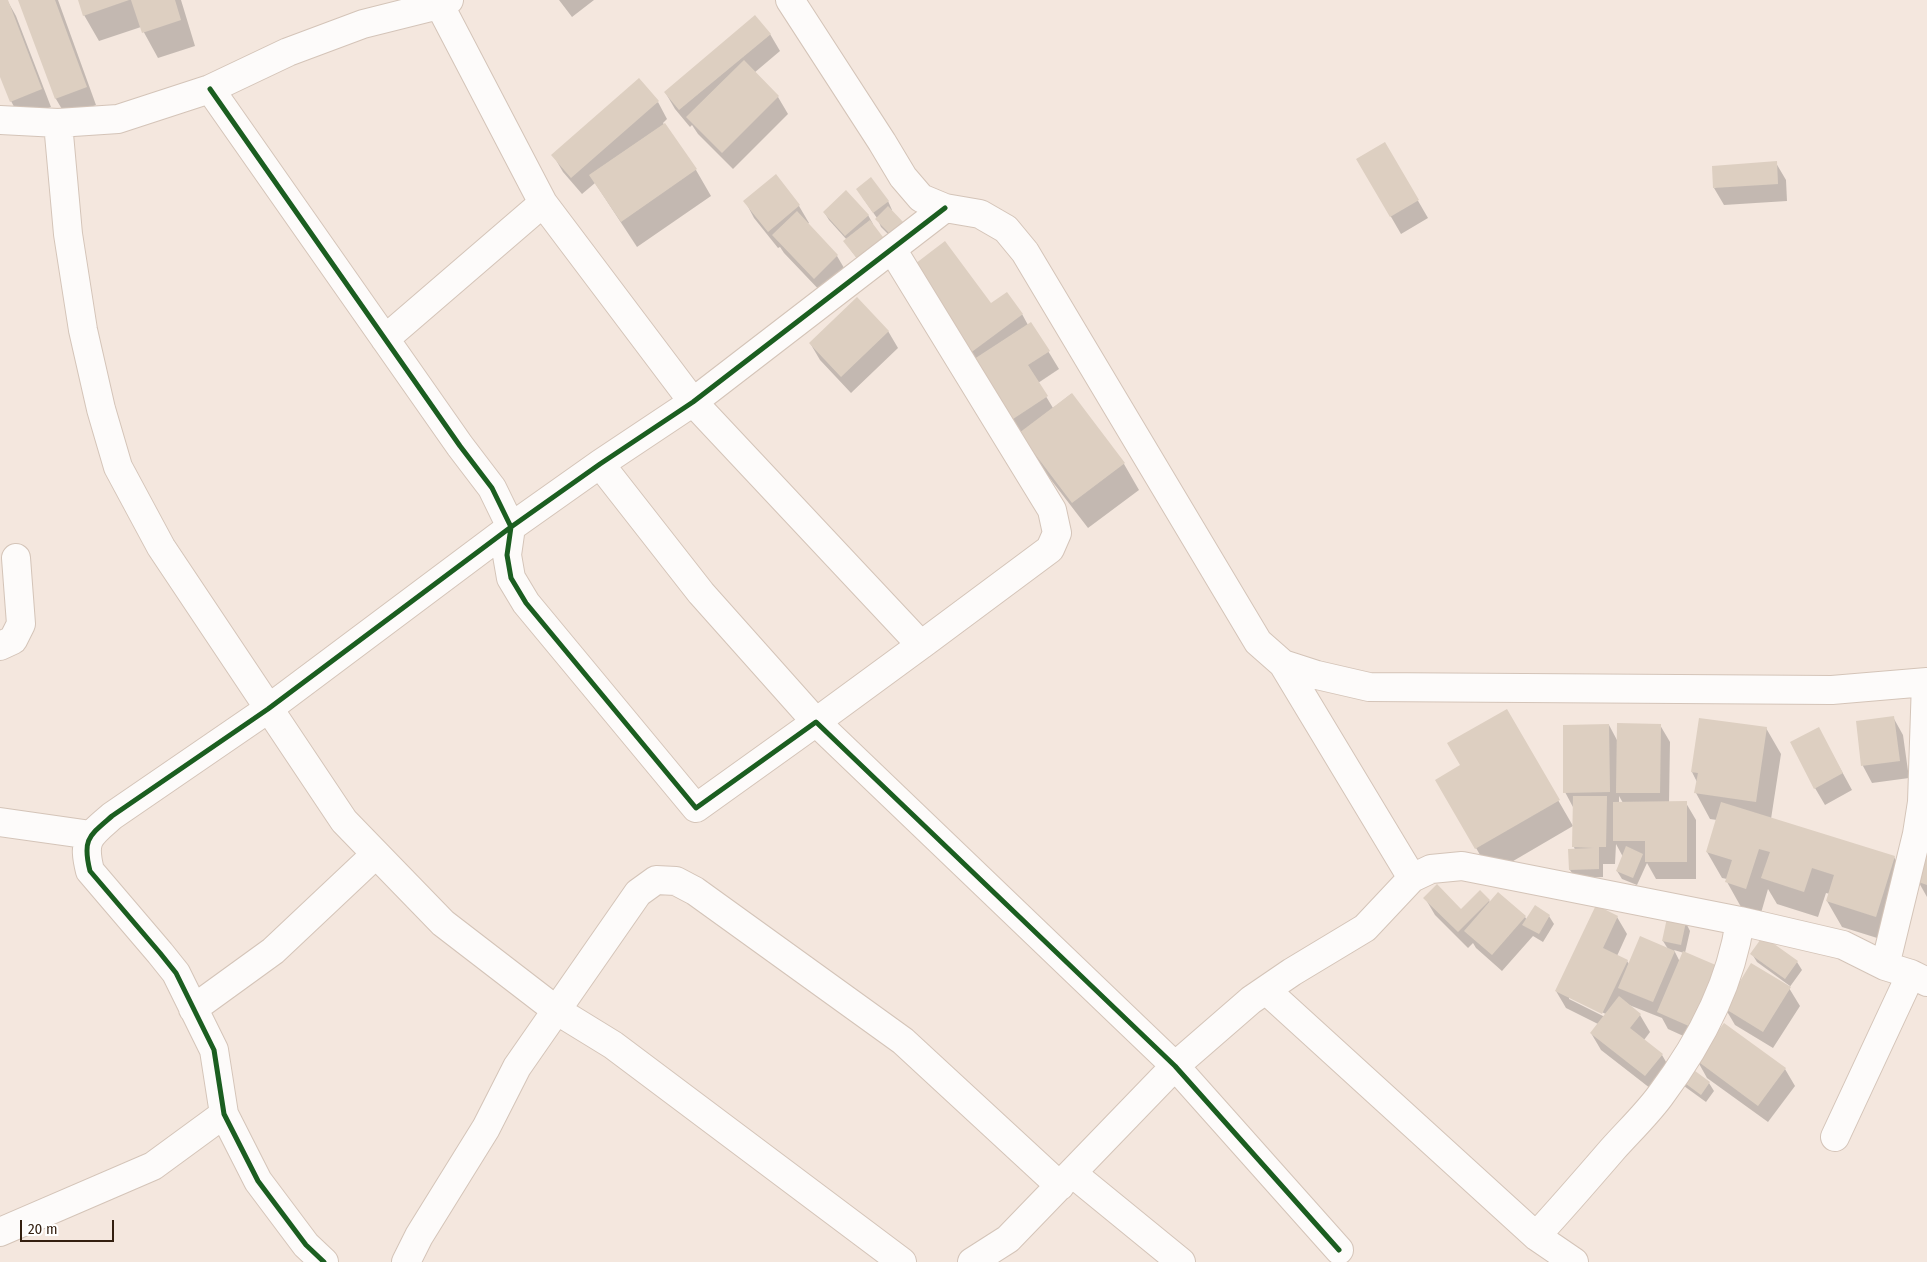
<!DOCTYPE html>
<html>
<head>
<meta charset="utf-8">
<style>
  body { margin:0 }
  #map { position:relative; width:1927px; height:1262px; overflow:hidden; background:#f4e7de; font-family:"Fira Sans Condensed",sans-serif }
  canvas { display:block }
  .scale { position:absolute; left:20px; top:1220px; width:94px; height:22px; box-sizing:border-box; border:2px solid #331f0f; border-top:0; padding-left:6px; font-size:15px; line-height:18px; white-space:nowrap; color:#331f0f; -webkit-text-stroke:4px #fff; paint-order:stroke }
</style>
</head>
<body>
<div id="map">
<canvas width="1927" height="1262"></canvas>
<div class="scale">20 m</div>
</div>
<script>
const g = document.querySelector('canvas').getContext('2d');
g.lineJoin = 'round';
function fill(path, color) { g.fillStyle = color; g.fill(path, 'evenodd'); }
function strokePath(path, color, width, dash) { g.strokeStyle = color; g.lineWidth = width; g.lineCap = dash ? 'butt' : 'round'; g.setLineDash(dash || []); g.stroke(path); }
fill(new Path2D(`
  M7,0L16,16L51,107L20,118L11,101L0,73V1Z
  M20,0H58L96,105L66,116L56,99Z
  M79,0H181L195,46L158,58L141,27L99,41L84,15Z
  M559,0H594L572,17Z
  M770,34L780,51L754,73L778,97L788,114L733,169L698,134L692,125L690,127L675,109L665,92Z
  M658,102L667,119L663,123L696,170L711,196L637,247L595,183L582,194L563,172L553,155Z
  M1385,144L1428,218L1401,234L1358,160Z
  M1776,163L1786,180L1787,201L1724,205L1714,188Z
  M776,176L799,206L809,223L807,224L837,256L847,273L824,295L784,253L780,247L778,248L754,218L745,201Z
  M862,197L888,201L892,210L890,211L897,243L881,227L877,218Z
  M824,212L868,215L873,224L865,269L850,249L847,240L829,220Z
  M923,296L991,305L1022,314L1028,325L1031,323L1059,369L1038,383L1053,408L1071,394L1124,464L1139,490L1088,528L1035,459Z
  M888,331L898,348L851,393L820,360L810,343Z
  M1506,710L1573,826L1491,874L1437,780L1462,765Z
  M1893,717L1903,735L1909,778L1872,783L1863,766L1857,722Z
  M1609,725L1618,742L1660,725L1670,742L1669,803H1686L1696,820V879H1656L1647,863L1637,885L1622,879L1617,871L1623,857L1616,844L1615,864H1603V877L1575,878L1570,870L1575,850L1574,847V809L1565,792ZM1619,796L1623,803L1619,804Z
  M1766,728L1781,754L1771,819L1894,857L1909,883L1890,942L1842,927L1827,901L1830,894L1826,893L1818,917L1777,904L1768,889L1761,913L1741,907L1727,882V879L1722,878L1707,852L1717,820L1710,819L1696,793L1697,782L1692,772Z
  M1828,746L1852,790L1825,805L1815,788Z
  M1927,856V897L1918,881Z
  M1425,898L1461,910L1489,900L1490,903L1525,917L1527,920L1549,916L1554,924L1543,942L1533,936L1502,971L1476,948L1473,943L1468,948L1435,915Z
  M1617,917L1627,934L1617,956L1627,961L1629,964L1668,949L1663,941L1686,923L1690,931L1685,953L1701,1044L1668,1029L1662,1018L1629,1005L1640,1015L1650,1032L1644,1040L1662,1055L1672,1072L1655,1092L1601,1050L1591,1033L1598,1024L1566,1008L1556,991ZM1674,950L1684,953L1680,962ZM1569,997L1608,1015L1607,1018L1569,999Z
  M1752,954L1797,962L1802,970L1789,988L1800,1006L1773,1048L1735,1025L1725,1008L1790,986L1757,962Z
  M1697,1060L1785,1069L1795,1086L1768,1122L1707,1078Z
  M1679,1078L1709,1083L1714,1091L1706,1102L1684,1086Z`), '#0003');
fill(new Path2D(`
  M0,0H8L42,89L10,102L0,77Z
  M18,0H55L87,87L55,99Z
  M78,0H129L83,16Z
  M131,0H175L181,20L142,33Z
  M755,15L771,34L679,110L664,92Z
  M744,60L779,96L722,153L686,117Z
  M639,78L659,101L571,178L551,155Z
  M665,123L697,169L621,222L589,175Z
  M1385,142L1419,200L1390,217L1356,159Z
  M1777,161L1778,184L1713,188L1712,166Z
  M776,174L800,205L768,232L743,201Z
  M871,177L889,201L873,213L856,189Z
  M846,190L869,215L845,236L823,212Z
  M888,206L904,223L891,235L875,219Z
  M797,211L838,255L814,279L772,235Z
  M870,220L886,241L859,261L843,241Z
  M945,241L991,303L1007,292L1023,314L969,354L907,270Z
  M857,297L889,331L841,377L809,343Z
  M1031,322L1050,351L1028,365L1048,396L1007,423L968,363Z
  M1072,393L1125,463L1072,503L1019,433Z
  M1507,709L1560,800L1475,849L1435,780L1460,765L1447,743Z
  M1894,716L1900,761L1861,766L1856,721Z
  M1699,718L1767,727L1756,802L1694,793L1698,773L1691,772Z
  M1617,723L1661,724L1660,793H1616Z
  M1609,724L1610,792L1563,793V725Z
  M1819,727L1843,773L1814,789L1790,742Z
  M1573,796H1607L1606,847H1599V869L1569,870L1568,849L1594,848L1572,847Z
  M1687,801V862H1645V841H1613V802Z
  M1721,802L1895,856L1876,917L1826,901L1834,875L1812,868L1804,892L1761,878L1770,852L1759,849L1746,889L1725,882L1732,860L1706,852Z
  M1626,846L1643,854L1633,878L1616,871Z
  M1927,853V885L1916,881Z
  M1437,884L1461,909L1480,890L1490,900L1458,932L1423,898Z
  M1498,892L1526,916L1492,955L1464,931Z
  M1535,905L1550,915L1539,934L1522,925Z
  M1596,905L1618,916L1603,948L1628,960L1602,1014L1555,991Z
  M1667,918L1686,922L1681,945L1662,941Z
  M1640,936L1675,951L1653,1002L1618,988Z
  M1763,936L1798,961L1785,979L1750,954Z
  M1683,951L1718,966L1691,1027L1657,1012Z
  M1751,963L1791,987L1763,1032L1724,1008Z
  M1619,996L1641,1014L1630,1028L1663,1054L1645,1076L1590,1033Z
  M1724,1023L1786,1068L1758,1106L1696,1060Z
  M1687,1065L1710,1082L1701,1095L1678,1078Z`), '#ddcfc1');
const minor = new Path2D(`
  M437,0L543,203L693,402L921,645L816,722L701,593L600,464
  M790,0L882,142L903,177L921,198L945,208L980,214L1006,229L1025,252L1258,642L1283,664L1317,675L1369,687L1832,690L1927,682
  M210,89L460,446L492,488L511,527L507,555L511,578L526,603L696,808L816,722L1175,1066L1339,1250
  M0,120L58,123L118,119L210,89L288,52L363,24L439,5L449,0
  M58,123L68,234L83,330L101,409L118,467L161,547L344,821L443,923L556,1010L613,1045L902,1262
  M892,249L1052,510L1057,533L1050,549L921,645
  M385,339L543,203
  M0,646L13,640L21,624L16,558
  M1283,664L1412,878
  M0,822L91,835
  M1885,966L1917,834L1922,802L1926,682
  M1266,990L1536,1236L1574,1262
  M193,1009L273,951L376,854
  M1835,1137L1911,974
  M1072,1173L1181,1262
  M0,1232L153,1166L224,1114
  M1536,1236C1562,1208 1587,1179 1612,1150C1628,1132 1646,1115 1660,1096C1699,1044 1731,985 1740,921
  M324,1262L306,1245L258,1181L224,1114L214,1050L176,973L160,953L90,871C82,839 89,836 112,816L268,709L511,527L600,464L693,402L945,208
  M406,1262L419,1236L486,1128L517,1067L638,893L656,880L676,881L695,891L903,1041L1060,1186
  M972,1262L1008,1239L1175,1066L1251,1000L1292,972L1365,928L1412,878L1431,869L1462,866L1740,921L1843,945L1885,966L1911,974L1927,982`);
strokePath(minor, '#d4c4b8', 30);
strokePath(minor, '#fdfbfa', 28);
strokePath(new Path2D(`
  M210,89L460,446L492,488L511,527L507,555L511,578L526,603L696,808L816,722L1175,1066L1339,1250
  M324,1262L306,1245L258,1181L224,1114L214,1050L176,973L160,953L90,871C82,839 89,836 112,816L268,709L511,527L600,464L693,402L945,208`), '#1b5e20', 5);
</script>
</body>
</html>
